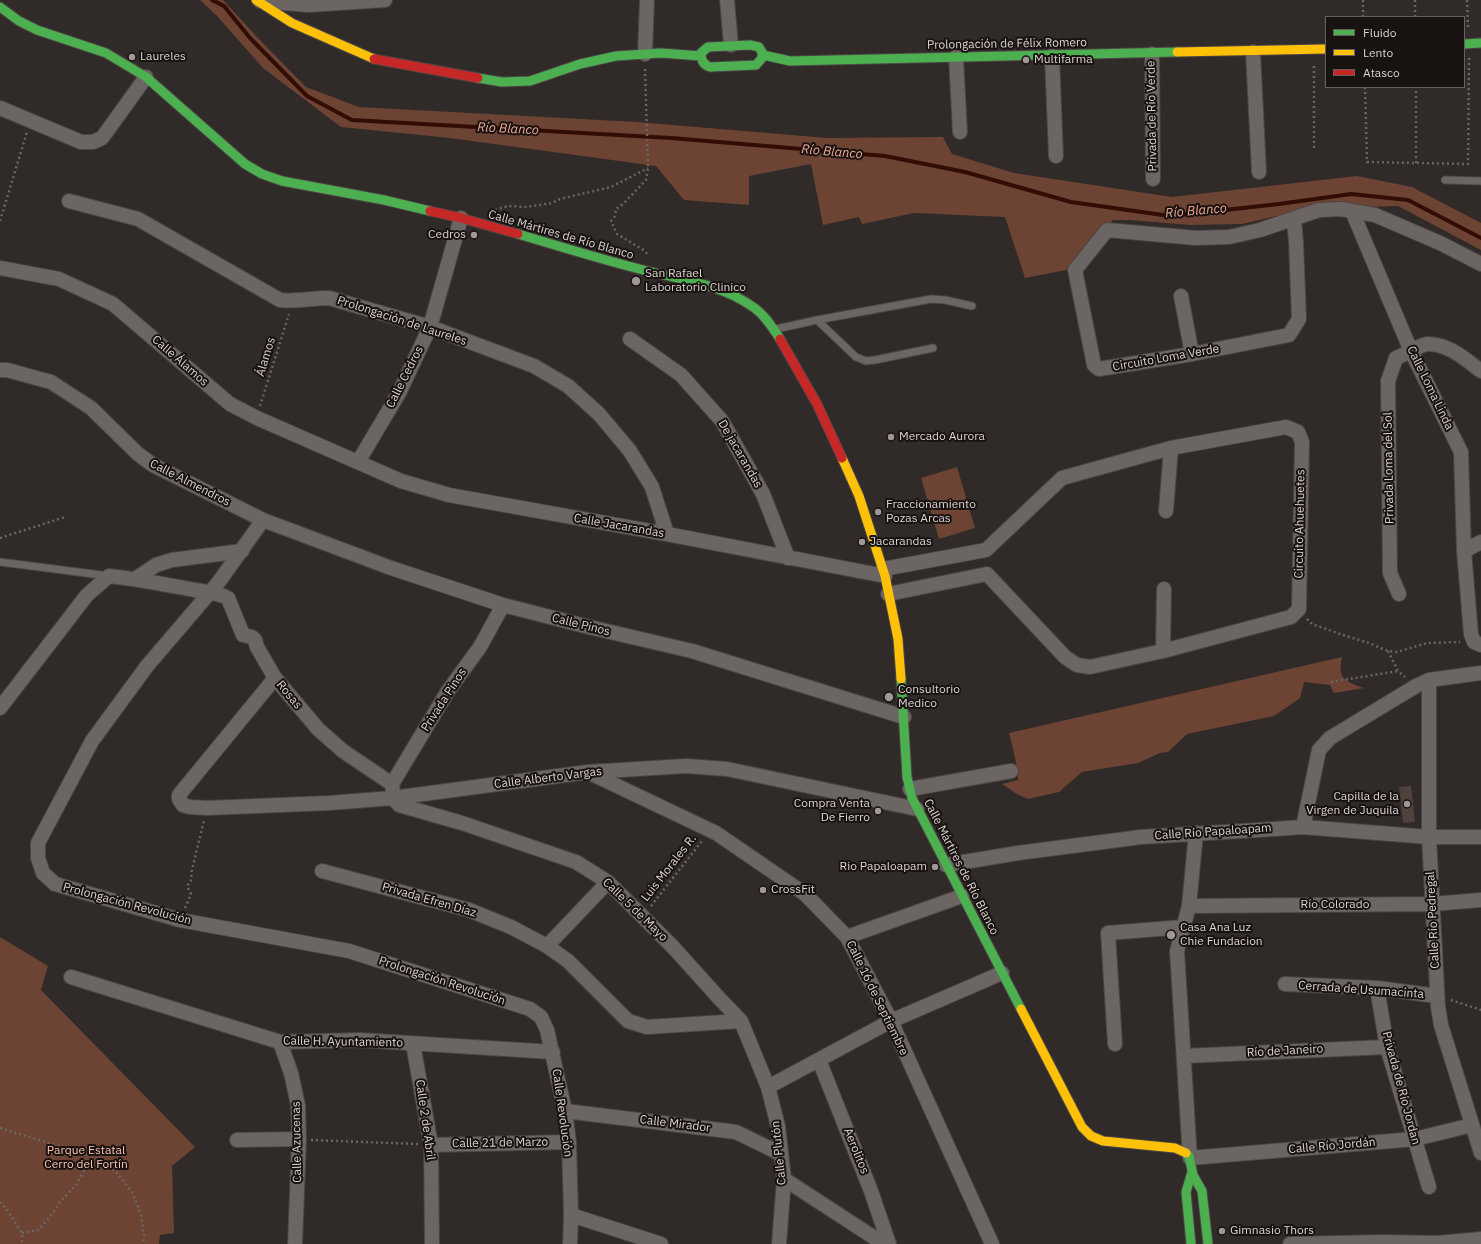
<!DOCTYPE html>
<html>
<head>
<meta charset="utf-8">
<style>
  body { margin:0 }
  #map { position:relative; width:1481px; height:1244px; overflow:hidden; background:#302a28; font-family:"IBM Plex Sans",sans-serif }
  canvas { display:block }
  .legend { position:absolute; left:1325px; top:16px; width:140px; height:72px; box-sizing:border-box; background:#181211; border:1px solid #66605e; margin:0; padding:5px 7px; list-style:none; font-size:12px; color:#dcd4d1 }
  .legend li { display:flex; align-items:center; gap:8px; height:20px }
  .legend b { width:20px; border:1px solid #66605e }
</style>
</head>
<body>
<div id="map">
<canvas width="1481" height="1244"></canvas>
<ul class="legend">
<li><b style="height:5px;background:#4caf50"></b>Fluido</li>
<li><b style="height:5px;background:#ffc107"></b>Lento</li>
<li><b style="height:5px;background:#c62828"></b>Atasco</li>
</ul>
</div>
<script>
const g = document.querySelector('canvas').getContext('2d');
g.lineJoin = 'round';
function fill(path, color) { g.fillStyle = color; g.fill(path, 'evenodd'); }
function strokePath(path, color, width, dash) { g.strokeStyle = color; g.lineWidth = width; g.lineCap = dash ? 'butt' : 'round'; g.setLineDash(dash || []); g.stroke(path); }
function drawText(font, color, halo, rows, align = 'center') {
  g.font = font + ' "IBM Plex Sans",sans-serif'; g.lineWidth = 4; g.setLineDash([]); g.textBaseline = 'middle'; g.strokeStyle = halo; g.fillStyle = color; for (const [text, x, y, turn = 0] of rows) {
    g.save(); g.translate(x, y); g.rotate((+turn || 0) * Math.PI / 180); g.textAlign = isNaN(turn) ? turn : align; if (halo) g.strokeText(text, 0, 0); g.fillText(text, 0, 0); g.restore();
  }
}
fill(new Path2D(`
  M200,0H223L256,36L306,87L359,107L637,122L827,138L943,137L952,154L1014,173L1172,197L1357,176L1412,187L1481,223V250L1398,206L1363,207L1290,213L1242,224L1190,225L1130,220H1113L1066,270L1025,278L1005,217L914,213L862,224L859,217L823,225L811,164L749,176V205L684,200L656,166L450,138L341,127L263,68L217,16Z
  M957,467L975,528L939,539L921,478Z
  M1342,657C1337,679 1346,682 1364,688L1334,693L1330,685L1304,682L1300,698L1274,716L1187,734L1168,752L1160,753L1138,763L1082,772L1059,792L1028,799L1017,794L1002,784L1018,780L1016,762L1009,733Z
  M0,937L48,966L41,990L195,1147L172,1166L174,1233L160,1235L159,1244H0Z`), '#6d4334');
strokePath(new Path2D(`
  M212,0L224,6L250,38L307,96L352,120L671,138L885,156L965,172L1071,202L1170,216L1279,204L1351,194L1408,200L1481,238`), '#320d04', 4);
fill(new Path2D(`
  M1411,786L1415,822L1403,823L1399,787Z`), '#4f413c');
const lane = new Path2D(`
  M1445,180L1481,181
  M817,320L931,299L945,300L972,306
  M776,329L817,320L856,357L866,361L875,360L933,348
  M0,562L109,576`);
const street = new Path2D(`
  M727,0L731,45
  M260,1L309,5L385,0
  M1253,52L1259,172
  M645,54L647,0
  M1152,54L1153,179
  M1052,56L1056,156
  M956,57L960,132
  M0,108L81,142H93L102,138L146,77
  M69,201L138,219L280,300C297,302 312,298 329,298L430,327L534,366L568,386L599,414L630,451L652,487L667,534
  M1352,211L1375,215L1440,243L1481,264
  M1294,220L1296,242L1299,319L1289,335L1192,354L1099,369L1094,365L1075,270L1107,230L1196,238L1229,237L1260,230L1319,210L1341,209L1352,211L1411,351L1461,452L1464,551L1471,634L1474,642L1481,645
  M0,268L59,279L113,304L230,404L257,418L401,481L449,495L667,534L885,576
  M1181,296L1192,354
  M630,339L681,375L722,421L763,494L788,558
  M0,370H7L51,382L91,408L138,454L153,465L263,520L391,568L503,605L589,627L692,651L904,717
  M358,462L399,393L430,327L461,218
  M1166,511L1171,448
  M263,520L218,583L147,666L92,741L38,843V858L43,873L55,884L180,920L349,951L530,1009L541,1017L547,1030L565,1111L569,1142L571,1215L570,1244
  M1464,551L1481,542
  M883,569L986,550L1062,478L1171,448L1286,427L1298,432L1302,442L1299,609L1291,617L1163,651L1090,667L1077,665L1065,657L987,574L888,594
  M135,579L156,565L172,560L242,551
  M1399,594L1390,573L1388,381L1396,358C1404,355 1421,344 1428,344C1449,344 1465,359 1481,371
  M1163,651L1164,589
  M275,678L179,795V799L183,805L190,807L207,808L329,803L393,798L588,772L686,766L727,769L917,809
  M1429,680V837L1438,1007L1441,1025L1481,1153
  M0,708L87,595L109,576C138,579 167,585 195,590C206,592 219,593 228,598L243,635L252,637L255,640L257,647L275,678L318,729L343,751L392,784
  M590,773L716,833L805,894L847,937L891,1021L992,1244
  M910,789L1011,771
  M393,793L392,784L448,691L480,647L503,605
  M393,798L399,805L462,823L576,862L608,882L673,947L718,997L741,1021L768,1087L778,1126L784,1179L779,1244
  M1303,827L1319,750L1330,738L1416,686L1429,680L1481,673
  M1196,833L1189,906L1177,951L1190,1158L1415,1139L1472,1125
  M946,865L1018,853L1141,837L1274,829L1303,827L1429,837H1481
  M322,871L469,910L511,927L547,946L568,961L628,1021L647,1027L741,1021
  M1189,906L1432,904L1481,900
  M847,937L962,896
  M547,946L608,882
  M71,977L280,1042L360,1040L553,1052
  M1285,984L1377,988L1437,996
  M1377,988L1387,1047L1429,1187
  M280,1042L291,1073L298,1105L299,1139L295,1244
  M413,1044L431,1145L432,1244
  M1115,1044L1108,933L1183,927
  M1184,1056L1387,1047
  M819,1060L871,1191L889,1244
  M768,1087L891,1021L1002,973
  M565,1111L736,1132L781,1154
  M237,1140L299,1139
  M431,1145L569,1142
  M784,1179L884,1244
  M571,1215L661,1244
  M1290,1244L1382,1242L1437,1243L1481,1239`);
const fast = new Path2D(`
  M0,7L19,21L37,30L106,53L146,77L245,164L262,174L282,181L384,200L430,211
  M1464,44L1481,43
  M750,45L759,47L762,52V58L756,65L710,67C703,65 701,60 701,53L708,47Z
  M763,55L790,61L1177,52
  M478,78L502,82L530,81L580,64L616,56L661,53L701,56
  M518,234C561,247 603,260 647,271C682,280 723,285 753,307C764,314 773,328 780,339
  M901,679L907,777L912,798L1021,1009
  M1186,1153L1189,1156L1193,1175L1202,1191L1208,1244
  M1191,1244L1186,1192L1192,1172`);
const slow = new Path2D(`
  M256,0L292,23L374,59
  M1177,52L1326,49
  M842,458L859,496L885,576L898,639L901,679
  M1021,1009L1082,1127L1091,1136L1103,1141L1175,1148L1186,1153`);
const jam = new Path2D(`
  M374,59L478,78
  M430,211L461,218L518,234
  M780,339L817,404L842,458`);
strokePath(lane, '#4b4544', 9);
strokePath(street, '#4b4544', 16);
strokePath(fast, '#4b4544', 11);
strokePath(slow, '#4b4544', 11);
strokePath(jam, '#4b4544', 11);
strokePath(new Path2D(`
  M1363,0V17
  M1415,0V17
  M1467,0L1468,28
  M645,69L648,168L646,180L624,203L616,209L615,216L611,221L617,234L645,251L647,254
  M1365,87L1367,162L1468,164L1469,58
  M1314,148V64
  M1416,163V87
  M495,210L508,206L526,207L552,203L560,199L611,187L648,168
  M0,221L27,132
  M260,406L289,314
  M0,538L65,517
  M1307,619L1312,624L1343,635L1369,643L1388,651L1397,652L1427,643L1460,642
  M1388,651L1398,671L1405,677
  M1331,682L1398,671
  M651,906L702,841
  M185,908L191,894L187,886L192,879L191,874L204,820
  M1451,1000L1481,1010
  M0,1128L94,1157L117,1173L132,1192L141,1214L144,1236L143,1244
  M311,1140L418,1144
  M0,1202L7,1210L22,1233V1244
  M22,1233L38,1230L49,1218L60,1202L76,1185L86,1167L94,1157`), '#6b6665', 2.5, [2, 3]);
strokePath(lane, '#6b6664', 7);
strokePath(street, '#6b6664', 14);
strokePath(fast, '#4caf50', 9);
strokePath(slow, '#ffc107', 9);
strokePath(jam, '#c62828', 9);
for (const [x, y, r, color] of [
  [132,57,4,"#a09896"],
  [1026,60,4,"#a09896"],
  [474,235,4,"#a09896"],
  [636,281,5,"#a09896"],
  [891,437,4,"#a09896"],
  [878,512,4,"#a09896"],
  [862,542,4,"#a09896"],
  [889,697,5,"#a09896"],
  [1407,804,4,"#a09896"],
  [878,811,4,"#a09896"],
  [935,867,4,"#a09896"],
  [763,890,4,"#a09896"],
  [1171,935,5,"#a09896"],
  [1222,1231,4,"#a09896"]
]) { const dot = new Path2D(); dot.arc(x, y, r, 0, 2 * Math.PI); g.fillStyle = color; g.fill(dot); strokePath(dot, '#181211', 1.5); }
drawText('12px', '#dcd4d1', '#181211', [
  ["Prolongación de Félix Romero",1007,44,-1],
  ["Privada de Río Verde",1152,116,-91],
  ["Calle Mártires de Río Blanco",561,235,16],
  ["Prolongación de Laureles",402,321,18],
  ["Álamos",266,357,-73],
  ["Circuito Loma Verde",1166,358,-10],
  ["Calle Álamos",180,361,41],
  ["Calle Cedros",405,377,-63],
  ["Calle Loma Linda",1430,388,64],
  ["De jacarandas",740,454,60],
  ["Privada Loma del Sol",1389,468,-91],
  ["Calle Almendros",190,483,27],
  ["Circuito Ahuehuetes",1300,524,-89],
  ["Calle Jacarandas",619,526,10],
  ["Calle Pinos",581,625,14],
  ["Rosas",289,695,50],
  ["Privada Pinos",444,700,-57],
  ["Calle Alberto Vargas",548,778,-7],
  ["Calle Río Papaloapam",1213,832,-4],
  ["Calle Mártires de Río Blanco",961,867,63],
  ["Luis Morales R.",669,868,-52],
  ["Privada Efren Díaz",429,900,16],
  ["Prolongación Revolución",127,904,15],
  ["Río Colorado",1335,905],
  ["Calle 5 de Mayo",635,910,44],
  ["Calle Río Pedregal",1433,920,-93],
  ["Prolongación Revolución",442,981,18],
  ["Cerrada de Usumacinta",1361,990,4],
  ["Calle 16 de Septiembre",877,998,64],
  ["Calle H. Ayuntamiento",343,1042,1],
  ["Río de Janeiro",1285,1051,-3],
  ["Privada de Río Jordan",1401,1088,75],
  ["Calle Revolución",562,1113,82],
  ["Calle 2 de Abril",425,1120,82],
  ["Calle Mirador",675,1124,7],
  ["Calle Azucenas",297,1142,-91],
  ["Calle 21 de Marzo",500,1143,-1],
  ["Calle Río Jordán",1332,1146,-5],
  ["Aerolitos",856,1151,68],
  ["Calle Plutón",779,1153,-96]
]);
drawText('12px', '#dcd4d1', '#181211', [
  ["Laureles",140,57],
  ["Multifarma",1034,60],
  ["Cedros",466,235,"right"],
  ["San Rafael",645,274],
  ["Laboratorio Clinico",645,288],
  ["Mercado Aurora",899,437],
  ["Fraccionamiento",886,505],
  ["Pozas Arcas",886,519],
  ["Jacarandas",870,542],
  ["Consultorio",898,690],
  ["Medico",898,704],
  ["Capilla de la",1399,797,"right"],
  ["Virgen de Juquila",1399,811,"right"],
  ["Compra Venta",870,804,"right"],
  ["De Fierro",870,818,"right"],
  ["Rio Papaloapam",927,867,"right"],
  ["CrossFit",771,890],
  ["Casa Ana Luz",1180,928],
  ["Chie Fundacion",1180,942],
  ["Gimnasio Thors",1230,1231]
], 'left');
drawText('12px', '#fdc5b2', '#181211', [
  ["Parque Estatal",86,1151],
  ["Cerro del Fortín",86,1165]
]);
drawText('italic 13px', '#f4ab92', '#181211', [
  ["Río Blanco",508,129,3],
  ["Río Blanco",832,152,5],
  ["Río Blanco",1196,211,-5]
]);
</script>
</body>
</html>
